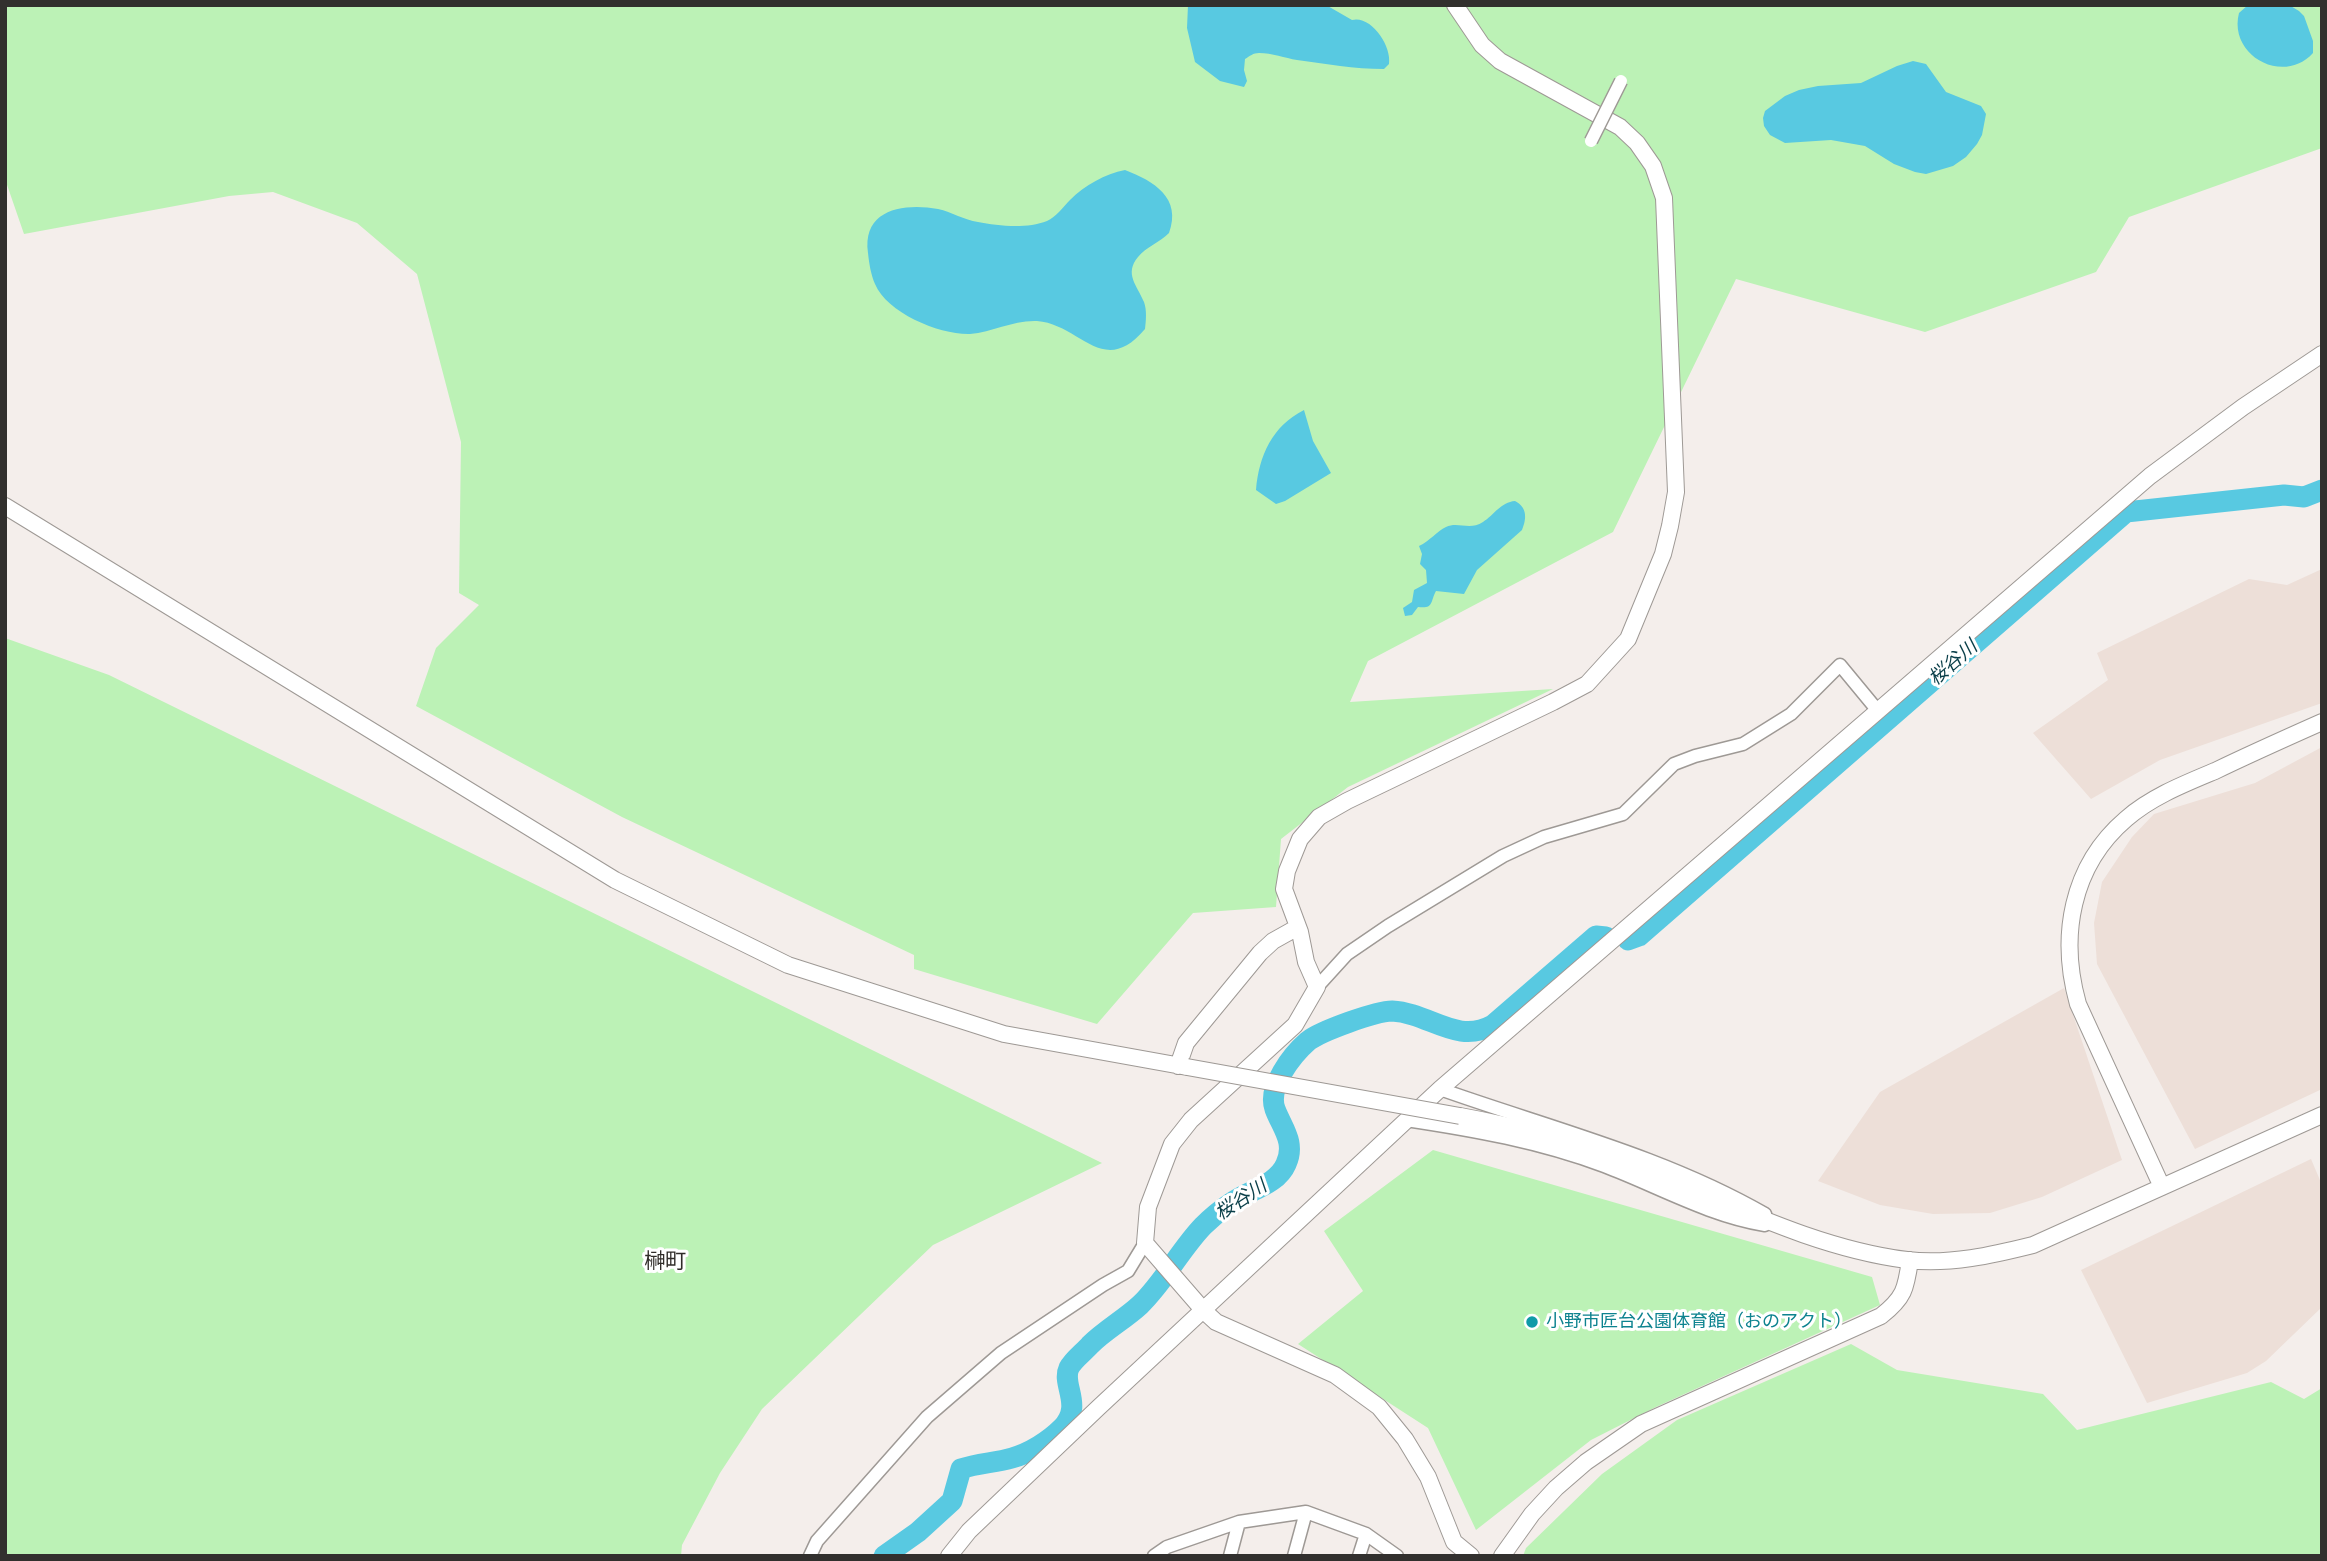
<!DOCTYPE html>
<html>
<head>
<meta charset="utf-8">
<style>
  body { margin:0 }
  #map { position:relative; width:2327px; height:1561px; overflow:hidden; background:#f4eeeb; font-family:Mulish,sans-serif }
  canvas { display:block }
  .frame { position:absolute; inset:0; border:7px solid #32302e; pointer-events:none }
</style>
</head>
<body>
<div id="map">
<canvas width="2327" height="1561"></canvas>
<div class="frame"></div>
</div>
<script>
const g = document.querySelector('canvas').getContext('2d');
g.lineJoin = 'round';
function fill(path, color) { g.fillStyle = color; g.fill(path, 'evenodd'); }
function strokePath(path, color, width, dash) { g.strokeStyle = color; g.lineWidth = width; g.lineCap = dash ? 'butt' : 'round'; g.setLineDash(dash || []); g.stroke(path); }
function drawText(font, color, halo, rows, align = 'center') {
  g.font = font + ' Mulish,"Noto Sans JP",sans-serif'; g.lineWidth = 6; g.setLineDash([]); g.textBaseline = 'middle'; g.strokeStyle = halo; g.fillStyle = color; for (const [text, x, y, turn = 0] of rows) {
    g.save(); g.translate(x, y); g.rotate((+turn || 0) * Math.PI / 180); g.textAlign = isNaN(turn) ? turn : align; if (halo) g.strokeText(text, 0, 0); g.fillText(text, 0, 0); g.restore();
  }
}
fill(new Path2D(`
  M2322,569V703L2160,760L2091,799L2033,733L2108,680L2097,653L2249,579L2287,585Z
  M2322,747V1089L2195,1149L2097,964L2094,923L2102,882L2132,837L2154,814L2255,783Z
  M2064,988L2122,1160L2042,1197L1990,1213L1933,1214L1880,1205L1818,1181L1880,1092Z
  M2311,1159L2322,1185V1307L2266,1361L2247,1373L2147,1403L2081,1270Z`), '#eddfd8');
fill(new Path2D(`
  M5,5H2322V148L2129,217L2096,272L1925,332L1736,279L1613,532L1368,661L1350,702L1553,689L1348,787L1281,839L1276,907L1193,913L1097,1024L914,969V955L622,817L416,706L436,648L479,605L459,593L461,442L417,274L357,223L273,192L229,196L24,234L5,179Z
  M5,638L109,675L1102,1163L933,1245L762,1409L720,1473L682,1545L681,1556H5Z
  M1433,1150L1872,1277L1880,1305L1656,1407L1591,1440L1476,1530L1428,1428L1298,1344L1363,1291L1324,1231Z
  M1851,1344L1897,1370L2043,1394L2077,1430L2271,1382L2304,1399L2322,1388V1556H1523L1526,1548L1602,1474L1677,1420Z`), '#bcf2b6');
fill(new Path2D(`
  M1188,5H1326L1352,20C1371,15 1392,46 1389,64L1384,69C1354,69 1326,64 1297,60C1285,58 1272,53 1259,53C1253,53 1250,56 1245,59L1244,70L1247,81L1244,87L1220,81L1195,62L1187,28Z
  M2248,5H2289L2299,11L2304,16L2313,41V53C2283,86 2228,55 2239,13Z
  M1913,61L1926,64L1946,92L1981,106L1986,114L1982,135L1977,144L1966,157L1953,166L1926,174L1915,172L1894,164L1865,146L1831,140L1785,143L1770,135L1764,126L1763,118L1765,111L1785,96L1799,90L1818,86L1861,83L1897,66Z
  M1125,170C1154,181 1182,198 1169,233C1160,242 1146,247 1138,257C1124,274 1137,285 1144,302C1147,310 1146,321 1145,329C1103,379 1080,324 1037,321C1013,320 993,332 970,334C940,335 887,313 875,284C871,275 869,263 868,253C862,209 904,203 938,209C952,212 964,220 978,222C998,226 1027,229 1047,221C1056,217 1063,207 1070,200C1085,185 1105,174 1125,170Z
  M1304,410L1313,441L1331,473L1285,501L1276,504L1256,490C1259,456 1272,426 1304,410Z
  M1515,501C1527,507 1527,518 1522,530L1477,570L1464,594L1436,591C1430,602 1434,609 1418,607L1412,615L1405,616L1403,608L1412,602L1414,590L1427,583L1426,570L1420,564L1422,554L1419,546C1430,541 1437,531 1446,527C1458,521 1469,531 1483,522C1494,515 1501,502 1515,501Z`), '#58c9e1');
strokePath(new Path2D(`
  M1628,940L1639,936L2126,512L2284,495L2304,497L2322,490
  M884,1556L918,1532L952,1501L961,1469C978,1463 995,1463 1012,1458C1030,1453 1049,1441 1062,1428C1084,1405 1061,1385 1069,1368C1073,1360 1084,1352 1090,1345C1105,1330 1125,1319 1140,1305C1164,1282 1180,1250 1203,1226C1211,1218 1222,1209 1231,1203C1249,1190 1277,1185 1286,1164C1296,1142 1282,1128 1275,1109C1267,1087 1292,1055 1308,1041C1321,1031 1376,1011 1392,1011C1430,1013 1456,1045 1493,1025L1596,936L1606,937`), '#58c9e1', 21);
const minor = new Path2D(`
  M1317,987L1347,954L1388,926L1503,856L1544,837L1623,814L1674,764L1695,756L1743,744L1791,714L1840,665L1878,711
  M1440,1089C1550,1128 1664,1156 1765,1214
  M1406,1120C1473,1130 1540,1142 1604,1166C1657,1186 1709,1216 1765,1225
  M810,1556L817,1541L927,1417L1001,1353L1103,1285L1128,1271L1145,1243
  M1154,1556L1167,1547L1239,1522L1306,1512L1366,1534L1397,1556
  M1230,1556L1239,1522
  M1294,1556L1306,1512
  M1359,1556L1366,1534`);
const tertiary = new Path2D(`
  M1455,5L1482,45L1500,61L1620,127L1637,143L1653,166L1664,198L1676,492L1670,526L1663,554L1628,639L1587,684L1553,702L1347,801L1319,817L1300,839L1287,871L1284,889L1300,932L1306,962L1317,987L1295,1025L1191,1120L1172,1144L1148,1207L1145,1243L1204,1311L1216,1322L1335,1375L1379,1407L1405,1439L1428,1477L1454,1542L1471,1556
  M5,506L615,880L788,965L1004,1034L1187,1067
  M1178,1066L1186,1043L1260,953L1273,941L1298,927
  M1460,1116C1528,1128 1593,1149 1657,1175C1738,1208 1820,1249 1907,1260C1950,1265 1993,1255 2033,1245L2322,1115
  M2162,1187L2078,1004C2059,937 2071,866 2126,819C2151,797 2184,784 2215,771C2250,754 2286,738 2322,722
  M949,1556L969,1531L1098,1408L1440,1089L2150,476L2243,407L2322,354
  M1502,1556L1532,1514L1556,1488L1586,1462L1641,1424L1881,1316C1904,1298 1906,1289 1910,1260`);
strokePath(minor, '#9e9995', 15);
strokePath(tertiary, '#9e9995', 18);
strokePath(minor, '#fff', 12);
strokePath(tertiary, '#fff', 16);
const minorBridge = new Path2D(`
  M1591,141L1621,81`);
const tertiaryBridge = new Path2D(`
  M1187,1067L1460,1116`);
strokePath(minorBridge, '#9e9995', 15, []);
strokePath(tertiaryBridge, '#9e9995', 18, []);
strokePath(minorBridge, '#fff', 12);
strokePath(tertiaryBridge, '#fff', 16);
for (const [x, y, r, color] of [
  [1532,1322,7,"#0f9aa8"]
]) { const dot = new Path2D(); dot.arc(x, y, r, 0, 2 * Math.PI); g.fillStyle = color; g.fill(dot); strokePath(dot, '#fff', 2.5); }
drawText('18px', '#0d838f', '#fff', [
  ["小野市匠台公園体育館（おのアクト）",1546,1322]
], 'left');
drawText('italic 19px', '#0a3f49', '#fff', [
  ["桜谷川",1953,663,-41],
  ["桜谷川",1241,1200,-33]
]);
drawText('21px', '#302c29', '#fff', [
  ["榊町",665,1262]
]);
</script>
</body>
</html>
